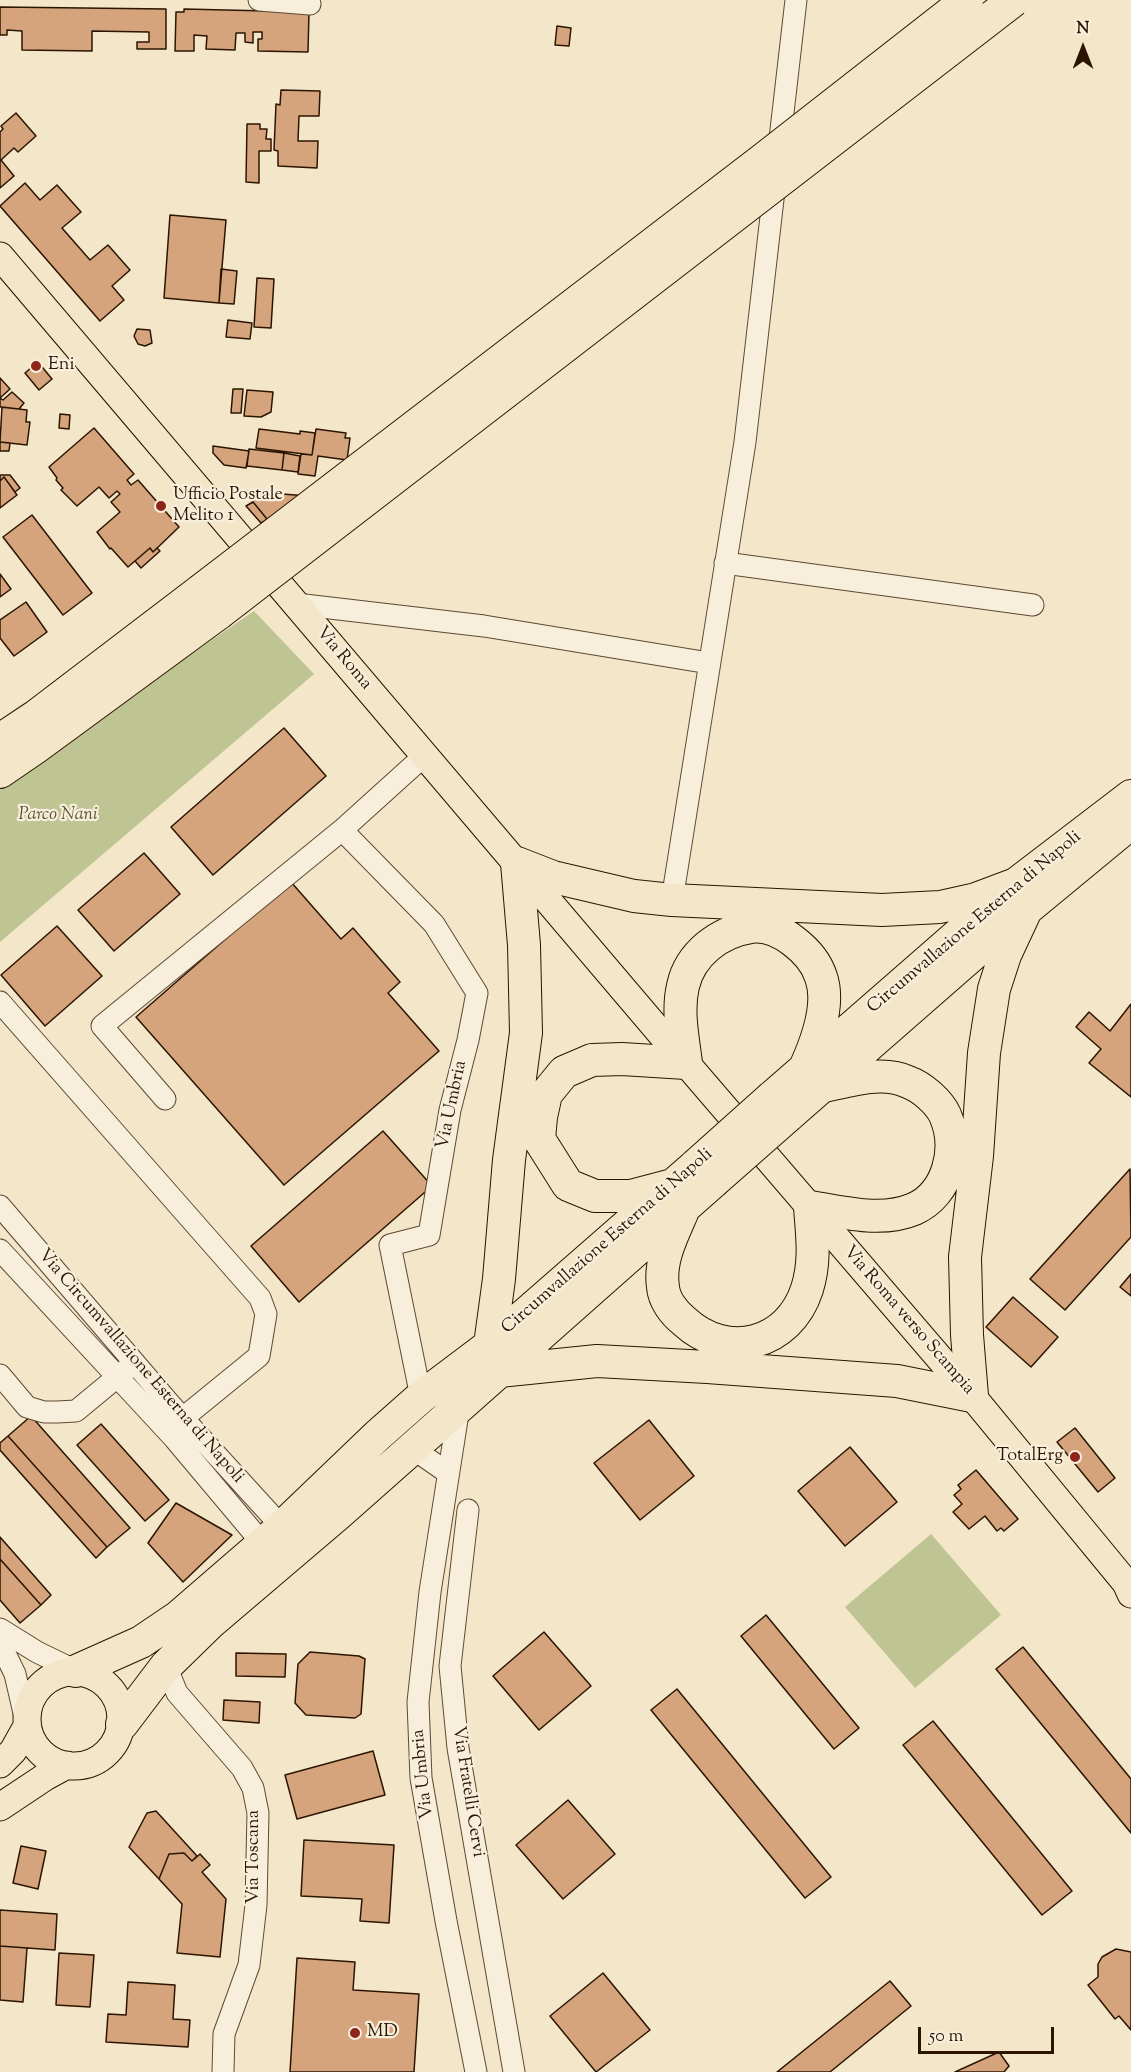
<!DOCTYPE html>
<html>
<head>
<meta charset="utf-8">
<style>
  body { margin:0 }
  #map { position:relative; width:1131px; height:2072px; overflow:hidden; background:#f3e6c9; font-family:"Sorts Mill Goudy",serif }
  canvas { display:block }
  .north { position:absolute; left:1053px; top:18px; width:60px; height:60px; -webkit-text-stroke:4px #f7efdc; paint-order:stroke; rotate:0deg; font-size:16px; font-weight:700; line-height:24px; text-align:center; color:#2c1500 }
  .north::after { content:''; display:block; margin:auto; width:21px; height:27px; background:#2c1500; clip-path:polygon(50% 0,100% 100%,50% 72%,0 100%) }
  .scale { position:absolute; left:918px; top:2027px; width:136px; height:27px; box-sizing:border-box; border:3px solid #2c1500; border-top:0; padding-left:8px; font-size:18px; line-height:21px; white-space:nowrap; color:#2c1500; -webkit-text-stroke:4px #f7efdc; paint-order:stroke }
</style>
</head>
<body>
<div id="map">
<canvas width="1131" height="2072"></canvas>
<div class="north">N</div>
<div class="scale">50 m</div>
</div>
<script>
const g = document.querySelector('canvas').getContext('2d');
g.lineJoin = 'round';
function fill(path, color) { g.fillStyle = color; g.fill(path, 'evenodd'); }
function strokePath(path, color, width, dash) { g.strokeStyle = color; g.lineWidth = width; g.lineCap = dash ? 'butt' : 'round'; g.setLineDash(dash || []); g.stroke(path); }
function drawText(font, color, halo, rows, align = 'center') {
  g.font = font + ' "Sorts Mill Goudy",serif'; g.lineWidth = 4.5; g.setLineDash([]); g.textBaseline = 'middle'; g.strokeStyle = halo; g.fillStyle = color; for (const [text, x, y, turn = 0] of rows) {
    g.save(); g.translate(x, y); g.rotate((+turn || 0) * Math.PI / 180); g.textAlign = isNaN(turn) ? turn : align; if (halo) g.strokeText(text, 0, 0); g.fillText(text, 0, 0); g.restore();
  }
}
fill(new Path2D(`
  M254,611L314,674L0,942V786Z
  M931,1534L1001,1615L915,1688L845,1607Z`), '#bfc493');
const building = new Path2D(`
  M0,7L166,9V49H137V42H149V32L92,31V51L22,50V31L7,30V35H0Z
  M184,9L309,12L308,52L258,51V39H262V32H253V43L245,42V33H236L235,50L206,49L207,36L194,35V51H175L176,12H184Z
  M557,26L571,28L569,46L555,45Z
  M281,90L320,91L319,116H299L298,141H318L317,168L278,166V151L274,150L276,104L280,105Z
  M16,113L36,136L18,152L14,148L1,160L14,176L0,188V132L3,129L1,126Z
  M247,124H260V129H267L266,139H271V151H259V183L246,182Z
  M25,183L40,200L57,185L81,212L62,228L90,260L108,245L130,270L112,286L124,300L100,321L0,206Z
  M170,215L226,220L219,303L164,298Z
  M221,269L237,271L234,304L219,303Z
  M257,278L274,279L271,328L254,327Z
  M228,320L252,323L250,339L226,337Z
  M137,329L150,330L152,343L145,346L138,344L134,336Z
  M38,362L52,379L39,390L25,373Z
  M0,378L10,389L0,398Z
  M233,389H243L241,413H231Z
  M247,390L273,392L271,412L261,417L244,416Z
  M12,392L24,403L19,409L0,407V398L3,400Z
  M2,407L27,410L26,422H30L27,445L0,442Z
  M60,414L70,415L69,429L59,428Z
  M94,428L134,474L127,480L131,485L138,480L179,527L153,552L150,548L128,567L111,548L110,549L97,532L120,512L111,502L120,494L117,491L109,498L99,487L77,506L61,490L63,488L56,480L57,478L49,467Z
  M259,429L300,434V431L315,433L312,455L256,448Z
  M316,429L346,433L345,438H350L347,460L318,456L315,476L298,474L301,454L312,455Z
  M0,442L10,443L9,451H0Z
  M213,446L249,451L246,468L224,465L213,453Z
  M249,449L284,453L282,470L247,466Z
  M284,453L300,456L298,472L282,470Z
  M0,475H10L20,488L15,492L4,477L0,481Z
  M4,477L17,495L0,508V481Z
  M244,491L308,496L279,519H267Z
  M253,502L267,519L261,523L246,506Z
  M32,515L92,593L63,615L3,537Z
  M150,548L153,552L157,548L160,551L141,568L135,561Z
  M0,574L11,589L0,597Z
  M26,602L47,632L14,656L0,638V620Z
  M284,728L326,776L213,875L171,827Z
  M144,853L180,894L114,951L78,910Z
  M291,882L341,939L353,928L400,982L388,993L439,1051L284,1185L136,1017Z
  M57,926L102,976L45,1026L1,975Z
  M1131,1004V1097L1089,1063L1101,1049L1076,1027L1089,1012L1110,1031Z
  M383,1131L432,1186L299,1302L251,1246Z
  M1130,1169L1131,1237L1065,1310L1030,1279Z
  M1131,1274V1296L1120,1287Z
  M1013,1297L1058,1337L1031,1367L986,1327Z
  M31,1416L130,1528L107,1547L8,1436Z
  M649,1420L694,1476L640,1520L594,1463Z
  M101,1424L169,1500L145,1521L77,1445Z
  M1075,1428L1115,1478L1098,1492L1057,1442Z
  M8,1436L107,1547L96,1558L0,1450V1443Z
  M850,1447L897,1502L845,1546L798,1491Z
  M976,1470L1018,1519L1004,1531L1001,1528L997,1531L985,1516L969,1529L953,1512L962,1504L954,1495L961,1489L958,1485Z
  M176,1503L232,1535L183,1582L148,1543Z
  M0,1537L51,1595L41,1605L0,1559Z
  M0,1559L41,1605L20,1623L0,1600Z
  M766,1615L859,1728L834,1749L741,1636Z
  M544,1632L591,1686L539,1730L493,1676Z
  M1023,1647L1131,1779V1833L996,1669Z
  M310,1652L359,1656L365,1659L361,1714L355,1718L306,1715L295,1703L298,1664Z
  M236,1653L286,1654L285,1677L236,1676Z
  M677,1689L831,1877L805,1898L651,1710Z
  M224,1700L260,1702L259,1723L223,1720Z
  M933,1721L1072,1891L1042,1915L903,1745Z
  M373,1751L385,1795L297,1819L285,1775Z
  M568,1800L615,1854L563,1899L516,1845Z
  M156,1811L197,1856L192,1861L184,1853L169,1854L159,1879L129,1847L147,1813Z
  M304,1840L394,1845L389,1923L360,1921L362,1899L301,1896Z
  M21,1846L46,1851L38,1889L13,1883Z
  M184,1853L192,1861L200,1854L210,1865L202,1872L226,1899L220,1957L177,1953L182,1904L159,1879L169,1854Z
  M0,1910L57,1914L55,1950L0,1946Z
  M0,1946L27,1948L23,2002L0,2000Z
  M1116,1949L1131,1952V2030L1119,2016L1115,2019L1088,1985L1098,1977V1964L1102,1957Z
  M59,1953L94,1955L90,2007L56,2005Z
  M297,1958L355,1962L353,1990L419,1994L414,2072H290Z
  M603,1973L650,2030L596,2072L550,2016Z
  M890,1981L911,2006L830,2072H777Z
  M128,1982L175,1985L173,2019L190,2020L188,2047L106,2042L108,2014L126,2015Z
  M999,2052L1009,2066L1004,2072H955Z`);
fill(building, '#d5a47d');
strokePath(building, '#2c1500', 1.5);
const minor = new Path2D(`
  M259,0L310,4
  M725,563L1033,605
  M296,604L484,626L709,663
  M342,830L434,924L477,993L468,1040L450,1110L429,1235L390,1245L421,1397
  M672,900L745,442L796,0
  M0,1002L260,1298L266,1314L259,1356L183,1418
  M165,1099L102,1026L342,830L425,755
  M0,1206L170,1404L282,1527
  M0,1250L174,1438L263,1544
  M0,1375L27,1407L44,1412H57L76,1411L128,1368
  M459,1407L430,1592L418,1702L421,1778L446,1921L476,2072
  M412,1448L448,1473
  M468,1510L450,1666L458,1748L514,2072
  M0,1629L37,1652L76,1671
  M0,1643L15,1674L27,1726
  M166,1666L177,1693L242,1768L253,1788L258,1813L256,1905L249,1965L224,2034L223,2072`);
const major = new Path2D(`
  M0,256L686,1063L972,1396L1126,1583L1131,1594
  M27 1719a47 47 0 1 1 94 0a47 47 0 1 1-94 0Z
  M0,1764L13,1751L27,1726
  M0,1807L45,1777L67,1765`);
const highway = new Path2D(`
  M0,740L36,716L200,591
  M0,772L35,748L219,613
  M772,1097L1016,884L1131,796
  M788,1116L987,942L1131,823
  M669,1186L631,1196H595L568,1185L539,1139L541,1117L546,1094L564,1072L592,1060L622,1059L686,1063C683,1038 677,1011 683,986C690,954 719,932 751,927C779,923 813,952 821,977C831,1005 816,1044 804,1070
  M682,1213C672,1236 659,1261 663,1287C664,1300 674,1313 684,1321C727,1361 789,1345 807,1289C816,1261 812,1235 810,1207C843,1212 881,1223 914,1209C948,1194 960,1149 945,1115C939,1102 922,1087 908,1082C882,1070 850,1081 823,1086
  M490,1345L499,1279L509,1160L526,1033L524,945L517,863L553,877L634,896L672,900L882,910L940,907L976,899L1016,884
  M499,1371L597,1361L707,1367L897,1381L972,1396L967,1335L965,1257L977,1156L984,1053L994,989L1005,955L1026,910
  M76,1671L141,1642L178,1617L282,1527L378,1435L421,1397L490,1345L696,1165
  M122,1724L166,1666L210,1623L338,1514L713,1182`);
strokePath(minor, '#5e4932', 23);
strokePath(major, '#2c1500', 29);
strokePath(highway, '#2c1500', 34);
strokePath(minor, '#f7efdc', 21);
strokePath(major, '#f3e6c9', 27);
strokePath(highway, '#f3e6c9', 32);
const highwayBridge = new Path2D(`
  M200,591L761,161L967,0
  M219,613L1014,0
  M696,1165L772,1097
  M713,1182L788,1116`);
strokePath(highwayBridge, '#2c1500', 34, []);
strokePath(highwayBridge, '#f3e6c9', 32);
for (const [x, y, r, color] of [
  [36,366,6,"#8f2418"],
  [161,506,6,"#8f2418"],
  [1075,1457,6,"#8f2418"],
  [355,2033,6,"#8f2418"]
]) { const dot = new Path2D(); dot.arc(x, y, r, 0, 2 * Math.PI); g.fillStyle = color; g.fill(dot); strokePath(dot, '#f7efdc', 2); }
drawText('18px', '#2c1500', '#f7efdc', [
  ["Eni",48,366],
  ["Ufficio Postale",173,496],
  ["Melito 1",173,517],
  ["TotalErg",1063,1457,"right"],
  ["MD",367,2033]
], 'left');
drawText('18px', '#2c1500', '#f7efdc', [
  ["Via Roma",343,659,50],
  ["Circumvallazione Esterna di Napoli",975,923,-40],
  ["Via Umbria",453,1105,-78],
  ["Circumvallazione Esterna di Napoli",608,1242,-41],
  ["Via Roma verso Scampia",908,1321,49],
  ["Via Circumvallazione Esterna di Napoli",140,1367,49],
  ["Via Umbria",424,1774,-96],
  ["Via Fratelli Cervi",467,1792,81],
  ["Via Toscana",255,1857,-90]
]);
drawText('italic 18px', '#5f5233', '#f7efdc', [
  ["Parco Nani",58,816]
]);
</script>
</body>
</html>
